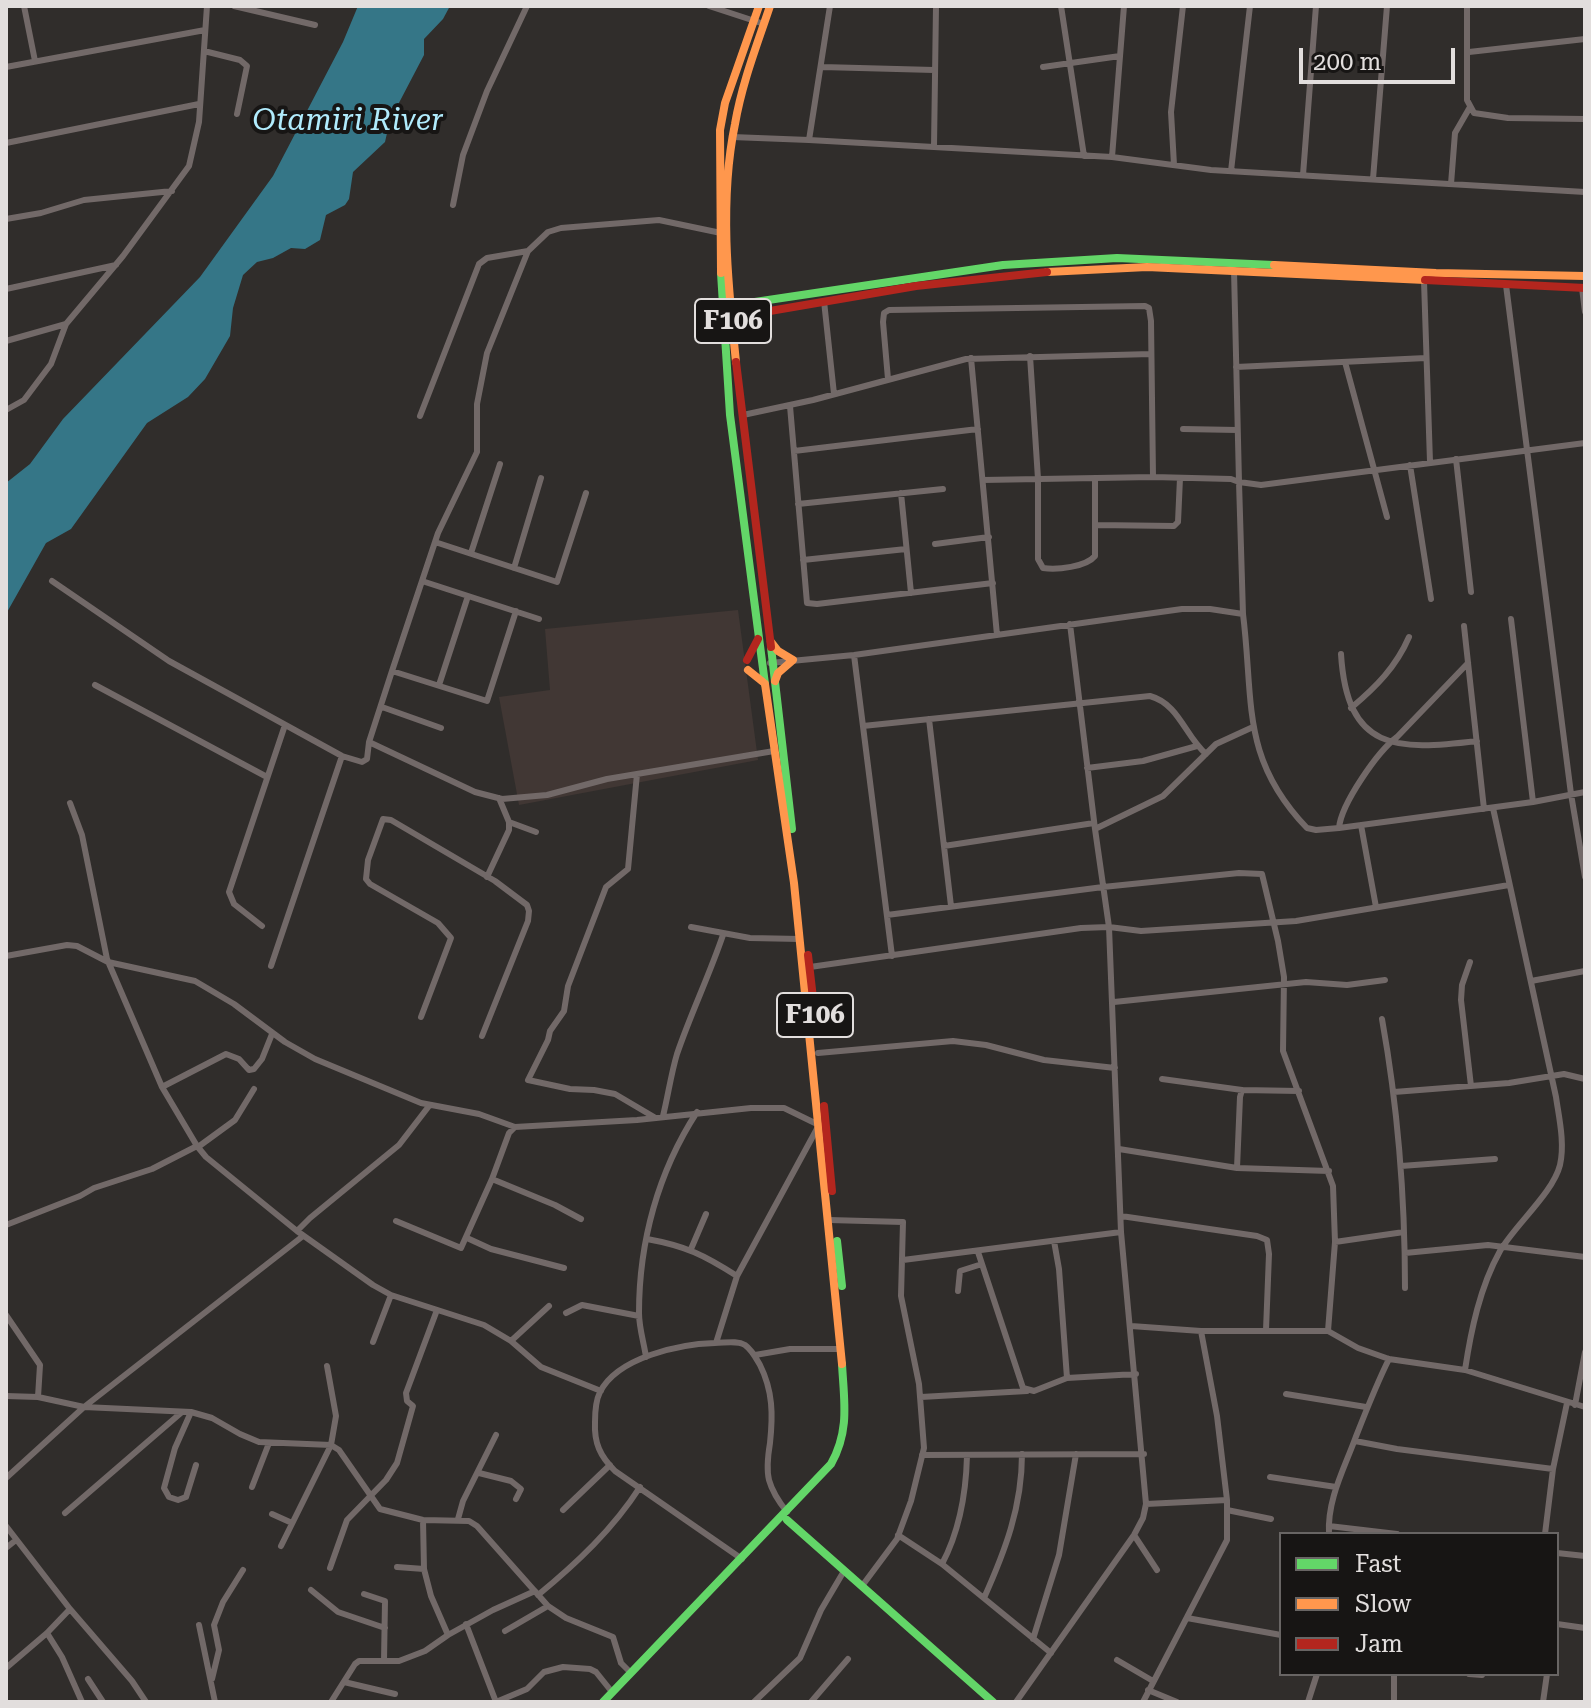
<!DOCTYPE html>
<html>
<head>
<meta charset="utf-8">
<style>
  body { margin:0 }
  #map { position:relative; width:1591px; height:1708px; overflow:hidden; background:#302d2b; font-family:"Roboto Serif",serif }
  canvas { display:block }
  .frame { position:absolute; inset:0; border:8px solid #e2dedd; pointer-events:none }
  .legend { position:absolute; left:1279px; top:1532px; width:280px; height:144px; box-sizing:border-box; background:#171514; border:2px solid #686564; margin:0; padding:10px 14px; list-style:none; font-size:24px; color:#e2dedd }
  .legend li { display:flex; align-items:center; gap:16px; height:40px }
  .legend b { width:40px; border:2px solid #686564 }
  .scale { position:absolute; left:1299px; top:48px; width:156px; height:36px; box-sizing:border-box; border:4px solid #e2dedd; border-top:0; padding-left:10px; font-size:24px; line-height:28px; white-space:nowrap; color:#e2dedd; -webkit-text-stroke:6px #171514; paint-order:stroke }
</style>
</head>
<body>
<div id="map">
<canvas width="1591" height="1708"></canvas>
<div class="frame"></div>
<ul class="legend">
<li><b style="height:10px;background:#63d668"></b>Fast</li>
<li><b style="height:10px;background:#ff974d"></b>Slow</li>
<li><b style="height:10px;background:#b3261e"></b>Jam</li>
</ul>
<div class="scale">200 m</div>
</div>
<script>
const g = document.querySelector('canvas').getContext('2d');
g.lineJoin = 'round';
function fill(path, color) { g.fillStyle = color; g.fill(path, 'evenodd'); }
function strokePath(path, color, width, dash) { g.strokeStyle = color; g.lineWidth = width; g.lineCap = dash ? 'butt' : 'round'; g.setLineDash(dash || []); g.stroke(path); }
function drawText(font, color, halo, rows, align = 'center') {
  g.font = font + ' "Roboto Serif",serif'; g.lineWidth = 8; g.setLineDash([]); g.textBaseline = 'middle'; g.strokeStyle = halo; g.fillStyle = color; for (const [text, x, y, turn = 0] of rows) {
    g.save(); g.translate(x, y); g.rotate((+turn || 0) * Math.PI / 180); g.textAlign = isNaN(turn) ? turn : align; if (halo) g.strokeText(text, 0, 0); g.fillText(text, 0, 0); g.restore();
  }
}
fill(new Path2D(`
  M738,610L758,760L519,805L499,697L550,690L545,629Z`), '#413734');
fill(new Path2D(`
  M358,6H450L443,19L424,39V55L390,120L385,142L353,172L349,199L345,205L326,215L320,240L305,249L291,248L273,258L257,262L243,275L233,308L230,336L205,379L188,397L147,423L71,529L46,543L6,614V483L30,464L63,419L200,277L273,176L343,42Z`), '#357687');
strokePath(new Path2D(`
  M24,6L35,61
  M234,6L315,25
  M709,6L764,24
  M830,6L809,140L1112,157
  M1061,6L1084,156
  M1124,6L1112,157L1211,170L1585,192
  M1467,6V100L1474,113L1508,118L1585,119
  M204,51L240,60L247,66L237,114
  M1469,52L1585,39
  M6,67L205,30
  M822,67L934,70
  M1043,67L1120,56
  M732,137L809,140
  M6,143L199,104
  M934,147L936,6
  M1174,165L1171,112L1183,6
  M1231,171L1250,6
  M1303,175L1316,6
  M1373,179L1387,6
  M1451,184L1455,133L1470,107
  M453,205L463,155L487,91L527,6
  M6,219L41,213L84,200L172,191
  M1424,281L1430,462
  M1506,285L1571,794L1585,877
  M1582,288L1585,312
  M6,289L116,265
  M824,301L834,394
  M6,341L66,324
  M1030,356L1038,479V559L1043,568C1057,570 1086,567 1095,556V478
  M971,358L997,635
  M1345,362L1387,517
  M1236,367L1426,358
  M888,379L883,322L884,313L889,310L1145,306L1149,308L1151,321L1153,477
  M790,406L807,603L817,604L993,583
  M6,410L24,400L51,364L66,324L123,256L189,166L199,122L207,6
  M743,415L813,400L966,359L1151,354
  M420,416L479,264L487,258L528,251
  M1183,429L1237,430
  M794,451L978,429
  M1456,459L1471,592
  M1410,465L1431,599
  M983,480L1153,477L1231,479L1239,482L1234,270
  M901,493L911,593
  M798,504L943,489
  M1096,525L1174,526L1178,522L1180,478
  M435,542L557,582L586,493
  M935,544L989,537
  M471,553L500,464
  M803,560L906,549
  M514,568L541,478
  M52,581L169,661L342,756L362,762L367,759L369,742L392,671L438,533L477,452V404L487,353L528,251L548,232L561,228L659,220L721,233
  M422,581L539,619
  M1243,614L1239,482L1261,485L1585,443
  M1511,619L1533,802
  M1464,626L1484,809
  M1341,654C1347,751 1396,751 1477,741
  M854,655L892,956
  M770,663L854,655L1182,609H1210L1243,614C1254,701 1240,758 1307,828L1316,830L1339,828L1533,802L1585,792
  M392,671L487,701L516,611
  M95,685L267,777
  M439,685L468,596
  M382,707L441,728
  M1351,708C1376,687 1396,667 1409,637
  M929,719L951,906
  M863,726L1150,696C1179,704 1185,736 1206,754
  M369,742L475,792L502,799L547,795L607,779L774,751
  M1087,768L1143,761L1197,746
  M637,774L628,869L606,887L568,986L564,1011L550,1031L548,1040L528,1080L570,1089L594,1090L615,1094L654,1117
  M70,803L82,835L107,959L162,1087L197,1146L206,1157L297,1231L373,1285L391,1295L484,1325L511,1341L541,1367L601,1391
  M509,822L536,832
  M1361,825L1376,907
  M1339,828C1341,804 1378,751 1397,737L1468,663
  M1095,829L1163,796L1216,744L1253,727
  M944,846L1094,823
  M487,877L509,830V822L499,798
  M887,915L1103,887L1239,873L1262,874L1278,941L1284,977L1283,1051L1333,1186L1335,1242L1328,1331
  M262,926L234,904L229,892L285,725
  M691,927L750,938L800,939
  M6,956L67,945L77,946L108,962L195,981L234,1004L285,1042L315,1059L421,1103L479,1114L515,1127
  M1470,962L1462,985L1461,1000L1471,1086
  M271,966L342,756
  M810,967L1081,928L1109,927L1141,931L1296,921L1509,885
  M1531,981L1585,971
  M1114,1002L1306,982L1347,985L1385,980
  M421,1017L451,938L438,923L370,884L366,879L368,860L383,819L391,820L495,881L527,905L529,911L528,921L482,1036
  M1382,1019C1398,1108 1405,1198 1405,1288
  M818,1053L953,1041L986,1045L1044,1060L1115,1068
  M1162,1079L1242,1090
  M162,1087L226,1054L239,1059L249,1070L254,1069L262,1059L272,1034
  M1394,1092L1509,1083L1564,1074L1585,1079
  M663,1116C668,1096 671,1074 677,1054C691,1013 709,976 723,935
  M198,1147L235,1120L254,1089
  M1119,1149L1237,1168L1329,1171
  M1401,1166L1495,1159
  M1237,1168L1240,1097L1242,1090L1299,1091
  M492,1179L555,1205L581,1219
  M1121,1216L1257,1236L1267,1240L1269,1254L1266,1330
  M829,1220L903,1222L901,1296L919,1384L924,1448L911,1501L897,1539L862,1586
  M396,1221L461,1248L492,1179L509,1133L515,1127L637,1120L751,1108H784L819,1125L737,1276L716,1343
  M6,1225L80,1196L94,1188L152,1169L197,1146
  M297,1231L310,1218L399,1145L429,1106
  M467,1238L491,1249L564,1268
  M647,1239C686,1246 704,1255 737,1276
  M1335,1242L1404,1232
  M691,1249L706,1214
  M978,1252L1023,1388L1034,1391L1067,1378L1059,1269L1054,1241
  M1405,1253L1488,1245L1585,1257
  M903,1260L1121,1232
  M958,1291L960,1271L982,1264
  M566,1313L582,1305L639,1316
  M6,1315L40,1365L38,1397
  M1131,1326L1201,1331H1328L1358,1348L1389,1359L1465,1370L1585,1407
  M511,1341L549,1306
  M373,1342L391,1295
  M755,1355L790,1349H841
  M646,1357C644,1343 639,1328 639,1313C639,1242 658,1172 697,1112
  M1465,1370C1471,1330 1480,1287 1500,1251C1515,1225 1553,1193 1560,1165C1565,1143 1559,1118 1556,1097L1493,808
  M1067,1378L1136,1374
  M1286,1394L1366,1407
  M6,1396L38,1397L84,1407L191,1412L212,1418L240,1434L259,1442L331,1445L339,1450L380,1509L423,1520L469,1521L477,1526L548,1606
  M921,1397L1027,1391
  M1575,1405L1585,1352
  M191,1412L175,1448L164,1488L169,1497L178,1500L186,1497L196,1465
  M1355,1441L1397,1449L1553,1469
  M922,1455L1144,1454
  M479,1473L511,1481L521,1489L516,1499
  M1270,1477L1336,1487
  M6,1478L84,1407L303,1236
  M252,1487L269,1443
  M1146,1504L1227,1500
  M563,1510L610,1465
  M1227,1510L1271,1519
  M65,1513L182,1412
  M272,1514L292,1523
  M458,1519L463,1501L496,1435
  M423,1520L424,1569
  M6,1526L70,1609L132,1681L146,1702
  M1329,1526L1397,1534
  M1329,1534C1327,1500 1344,1469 1355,1439C1366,1411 1376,1385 1389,1359
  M1545,1534L1553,1469L1567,1403
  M898,1535L942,1564L1051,1653
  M1134,1535L1157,1570
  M281,1546L331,1445L336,1416L327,1366
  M6,1548L16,1540
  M1557,1553L1585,1556
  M742,1559L615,1471C600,1456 594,1443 595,1422C595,1412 596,1400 600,1392C618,1357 680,1344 715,1343C725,1343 737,1340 745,1345C752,1350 756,1358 760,1365C773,1391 773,1415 770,1443C768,1455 766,1468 769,1480C772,1491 779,1502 787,1512
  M942,1564C960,1530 966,1494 967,1456
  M397,1567L424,1569L431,1596L448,1635L493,1610L535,1591
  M330,1568L347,1520L386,1480L397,1463L413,1406L407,1401L406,1393L437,1310
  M311,1590L338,1612L385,1628
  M364,1594L385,1601L384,1661
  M538,1595C577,1563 613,1529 640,1487
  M984,1598C1005,1551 1022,1507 1022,1454
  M1187,1618L1281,1635
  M466,1624L496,1702L527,1689L544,1672L563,1667L590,1669L596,1672L612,1692
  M1557,1624L1585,1628
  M199,1625L215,1702
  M505,1631L548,1606L566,1618L613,1637L621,1663L631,1673
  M47,1633L62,1657L82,1702
  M1033,1639L1059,1555L1076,1454
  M1117,1660L1153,1681
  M6,1668L47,1633L70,1609
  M1394,1674V1702
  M1469,1674L1482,1675
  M88,1679L103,1702
  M212,1679L219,1650L214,1625L223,1602L243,1570
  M344,1682L395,1694
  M1148,1690L1177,1702
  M331,1702L355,1664L359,1661H399L425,1651L448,1635
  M754,1702L800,1658L821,1610L844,1571
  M811,1702L848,1659
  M1016,1702L1134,1535L1143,1518L1146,1504L1121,1232L1109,927L1095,829L1070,624
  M1143,1702L1227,1540V1500L1217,1416L1201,1331
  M1308,1702L1317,1674
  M1543,1702L1547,1674`), '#726968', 6);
strokePath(new Path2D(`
  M721,273L730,415L765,684
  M728,306L1003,265L1117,258L1274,265
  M771,647L792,829
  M837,1241L842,1286
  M787,1520L993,1702
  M603,1702L831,1464C850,1430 844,1401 842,1364`), '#63d668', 8);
strokePath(new Path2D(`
  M1274,265L1436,273L1585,276
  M1047,272L1147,267L1425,280
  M721,273L720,130L725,103L759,6
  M736,362C728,285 719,201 735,124C742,83 757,45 770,6
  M771,642L778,651L793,660L778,673L775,681
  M748,670L763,682
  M765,684L794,883L842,1364`), '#ff974d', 8);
strokePath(new Path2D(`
  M1425,280L1585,288
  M729,318L916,286L1047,272
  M736,362L771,647
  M747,660L758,639
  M808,955L816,1024
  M824,1106L832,1191`), '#b3261e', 8);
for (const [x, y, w] of [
  [733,321,76],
  [815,1015,76]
]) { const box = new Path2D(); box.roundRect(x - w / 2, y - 22, w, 44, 6); g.fillStyle = '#171514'; g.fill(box); strokePath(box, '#e2dedd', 2); }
drawText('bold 26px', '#e2dedd', null, [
  ["F106",733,321],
  ["F106",815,1015]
]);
drawText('italic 30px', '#b1ecfd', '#171514', [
  ["Otamiri River",348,121]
]);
</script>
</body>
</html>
